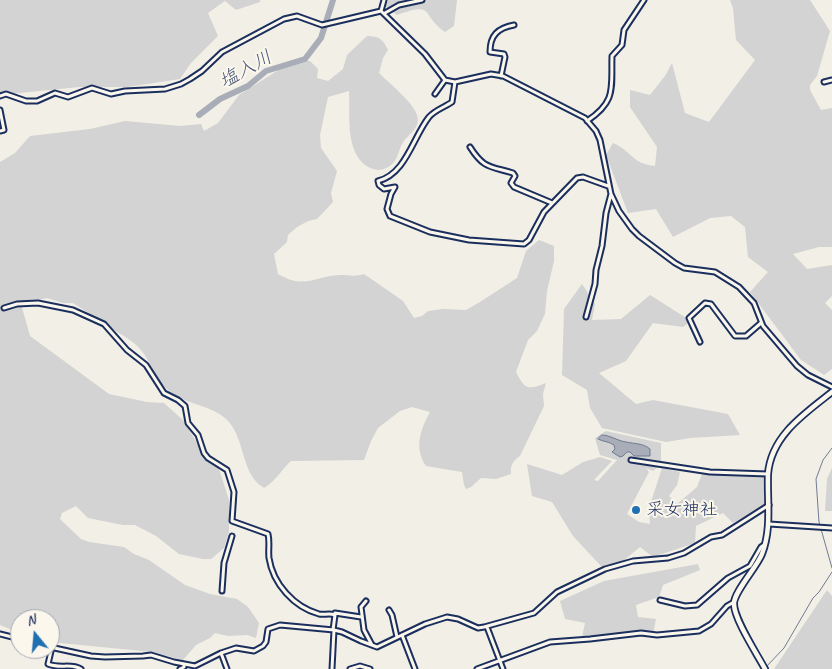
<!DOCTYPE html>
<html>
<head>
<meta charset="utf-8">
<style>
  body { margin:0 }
  #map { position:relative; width:832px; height:669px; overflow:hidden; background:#f2efe6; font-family:Caveat,sans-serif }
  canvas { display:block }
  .north { position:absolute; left:10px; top:609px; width:50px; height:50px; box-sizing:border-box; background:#fbf7ec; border:1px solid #a1a7b3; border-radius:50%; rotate:343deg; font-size:14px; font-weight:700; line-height:20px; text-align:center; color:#1b2f5e }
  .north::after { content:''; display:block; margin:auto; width:18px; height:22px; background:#1f6fb2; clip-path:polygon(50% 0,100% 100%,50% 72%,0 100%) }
</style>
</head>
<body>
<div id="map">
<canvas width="832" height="669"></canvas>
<div class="north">N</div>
</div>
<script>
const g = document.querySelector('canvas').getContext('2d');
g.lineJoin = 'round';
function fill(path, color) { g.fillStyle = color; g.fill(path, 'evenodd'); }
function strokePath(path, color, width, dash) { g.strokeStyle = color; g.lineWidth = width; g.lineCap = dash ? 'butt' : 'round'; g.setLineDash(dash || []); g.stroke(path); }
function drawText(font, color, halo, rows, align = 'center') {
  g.font = font + ' Caveat,"Klee One",sans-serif'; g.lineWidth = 4; g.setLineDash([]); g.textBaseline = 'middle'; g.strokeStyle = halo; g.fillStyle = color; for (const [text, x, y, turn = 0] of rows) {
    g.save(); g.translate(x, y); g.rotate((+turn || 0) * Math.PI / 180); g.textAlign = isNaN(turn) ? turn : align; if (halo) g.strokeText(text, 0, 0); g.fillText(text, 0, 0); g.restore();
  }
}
fill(new Path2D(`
  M0,0H260V2L236,10L225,1L208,13L218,36L191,63L180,79L127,87H79L0,95Z
  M388,0H457L454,26L445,32C420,15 436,1 397,15L385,6Z
  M730,0H810L830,31L817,76L810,85V90L821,110L832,108V247H819L793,254L807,269L832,265V296L825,303L832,310V369L824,375L801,360L750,292L768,272L748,257L745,227L731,216L710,218L673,237L656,209L628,213L606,155L613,143C632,151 632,164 655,166L657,147L630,107V90L650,95L665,76L672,63L685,113L709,122L755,60L736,40L733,8Z
  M367,36C379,36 383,39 388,50L383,58L379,73C389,83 413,102 417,115C421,127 410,133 404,141C399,147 399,156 394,162C381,177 363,169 355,152C347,134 350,110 349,91L328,97L320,135L321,148L337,171L331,193L333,202L317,219L308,221L297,227L288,235L287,242L274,254L278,274C305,290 314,276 340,275C349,275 355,277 364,274L403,301L414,318L422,316L428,311L443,309L466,310L480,302L517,278L526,251L539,240L554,246V261L547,291L545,314L537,331L528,340L516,372C525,390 528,390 546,383L543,394L544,406L520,456C513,461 510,465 511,474L496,479L481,478L471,487L466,489L464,485L462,472L426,466C414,448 420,430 430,412L412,407L400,411L378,428L371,441L364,460L291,461C281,470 276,481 264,488C240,474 246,437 226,419C211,405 188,405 172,393C154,381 152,359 136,345C131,340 124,336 117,332C103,322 88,313 73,303H63L47,298L21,304L30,336L109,394L147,402L164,403L184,421L203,454L215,464L219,469L229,500V532L224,548L211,559H203L179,554L156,536L135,525H123L88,518L76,506L62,513L60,519L81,539L89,542L124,547L134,554L149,560L185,585L210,594L237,599L248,607L259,623L256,638L247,635L228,636L215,633L210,638L196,645L183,660L152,652L50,642V619H20V633L0,625V162L15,153L30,136L90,129L125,121L180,126L201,124L204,131L218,123L239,95L280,69L303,61H310L318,69L317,78L328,81L343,69L347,55Z
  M582,284L595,304L592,320L621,319L650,295L691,321L683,327L653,323L626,361L599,373L636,404L653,400L728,414L740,435L690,438L666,442L602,428L590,408L587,390L562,375L564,309Z
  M606,431L661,443V464L653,471L646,468L649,472L627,514L639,522L650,524L649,508L662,468L680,472L677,485L669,496L677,504L697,487L702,474L766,475L769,502L733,523L723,513L696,526L695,543L653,557L640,547L618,565L601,566L573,536L552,502L532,496L527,464L562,475L583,462L600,457L612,461L594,480L598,481L617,460L600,455L595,438Z
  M832,468V511H825L827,479Z
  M698,564L700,570L663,585L659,597L636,605L638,617L656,619L653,634L582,637L585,623L565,619L560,601L604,581Z
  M827,590L832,596V669H774Z`), '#d2d3d2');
const water = new Path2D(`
  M602,435C610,435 618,441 626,442C635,444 643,443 650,449V456H634L630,452H627L623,456L620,457L612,452L615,449L614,445C608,441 604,442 598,439Z`);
fill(water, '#a9adb7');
strokePath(water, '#707b93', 1);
strokePath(new Path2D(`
  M832,448L823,460L816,479L819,522L832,568
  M766,667L784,648L813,598L819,592L832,572`), '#707b93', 1);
strokePath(new Path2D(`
  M199,115L220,99L248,86L266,71L305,59L321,38L333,0`), '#a9adb7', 6);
const street = new Path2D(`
  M381,11L384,0
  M385,13L399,5L422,0
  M501,76L505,57L504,54L490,52C490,35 498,28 514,25
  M455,82L452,102C445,107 435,110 429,117C413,137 406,174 378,181L379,185L384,189L395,187L391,194L387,209L390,216L430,232L469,240L524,244L529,240L544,212L577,178L583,177L608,186
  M824,82L832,80
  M435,94L445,80
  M0,96L6,94L26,101H37L55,93L68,97L92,88L111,94L125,91L165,89L181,84L190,79L202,71L222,52L284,19L297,16L322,25L381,11L425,54L445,80L455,82L491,74L503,76L585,118L596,131L600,140L611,194L619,211L632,229L639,236L675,263L684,268L715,272L739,287L754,303L763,326L797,366L808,375L832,387
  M0,110L4,130L0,131
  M587,121C617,101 611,88 612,56L622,45L624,30L644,0
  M470,147C484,169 490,166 513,173L515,176L511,183L514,187L552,203
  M4,308L17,304L38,303L73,310L104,324L127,350L146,365L164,393L178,400L185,406L188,423L198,435L204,453L208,458L227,470L234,492L232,521L268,534C270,542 268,550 269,558C273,584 294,607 319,614C324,615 330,613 335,615L333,630
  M586,317L595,284L596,270L602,246L606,213L611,194
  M700,342L689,318L705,303L711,304L735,336H746L761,323
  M631,460L710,472L768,474
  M769,524L832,528
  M222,591L224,563L232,536
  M660,600L685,606L697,605L728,578L750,566L761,547L764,545
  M366,601L361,607L364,630L372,645
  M389,610L392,615L397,637
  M335,613L361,617
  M487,627L503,669
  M0,634L20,639
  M402,635L415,669
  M50,647L91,656L105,657L143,656L151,655L174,662L195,666L221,653L236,648L254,651L263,646L266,642L268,629L280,625L334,630L342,632L361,641L377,647L425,624L447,617L458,619L478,628L484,627L534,613L557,592L605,569L633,561L668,558L684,553L711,537L722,535L769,505
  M52,647L48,664C60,669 71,663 81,669
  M221,653L227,669
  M180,669L184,667V665
  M332,669L334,630
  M350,669L360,666L370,669
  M477,669L550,642L590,639L641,633L657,635L699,631L711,624L727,606L734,602`);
const secondary = new Path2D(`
  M765,669C757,654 734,619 734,604C733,593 757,567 762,554C772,528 767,502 768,474C771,436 804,414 832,392`);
strokePath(street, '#1b2f5e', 7);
strokePath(secondary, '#1b2f5e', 8);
strokePath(street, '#fbf7ec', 3);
strokePath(secondary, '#fbf7ec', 4.5);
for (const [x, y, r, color] of [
  [636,510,5,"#1f6fb2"]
]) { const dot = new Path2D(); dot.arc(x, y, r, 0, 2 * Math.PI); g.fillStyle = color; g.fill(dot); strokePath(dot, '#fbf7ec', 2); }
drawText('18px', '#1b2f5e', '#fbf7ec', [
  ["采女神社",646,510]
], 'left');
drawText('italic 19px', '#465579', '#fbf7ec', [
  ["塩入川",246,70,-29]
]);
</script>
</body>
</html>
